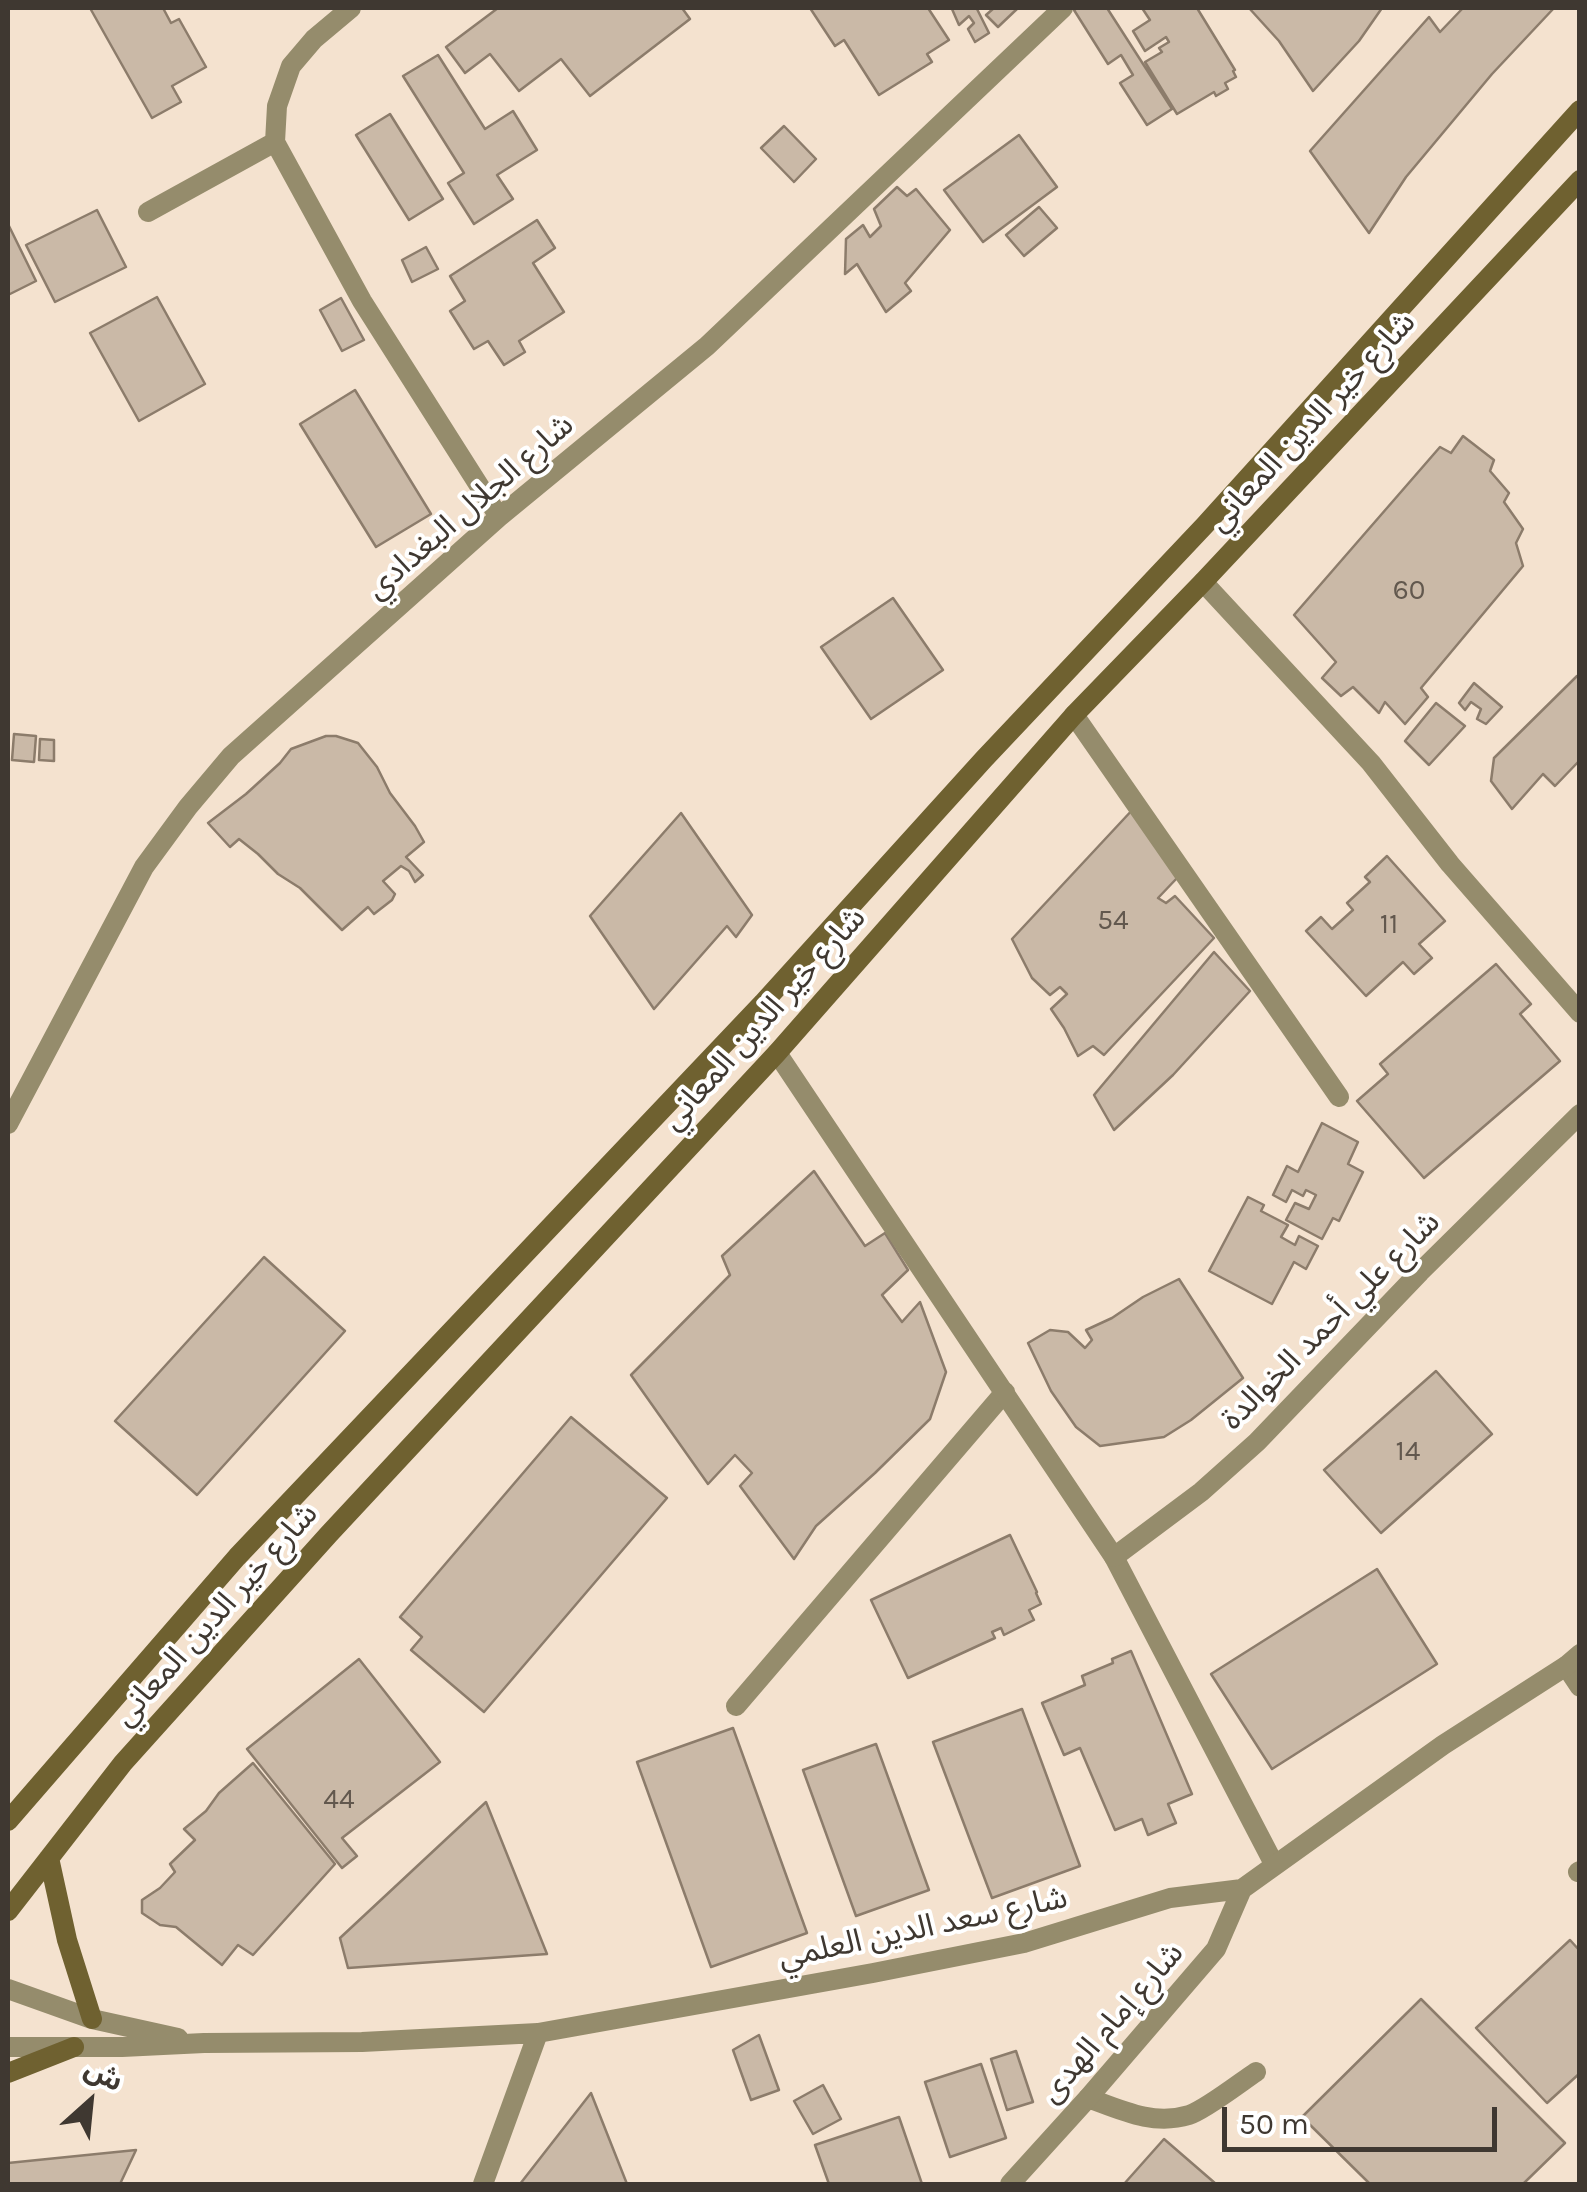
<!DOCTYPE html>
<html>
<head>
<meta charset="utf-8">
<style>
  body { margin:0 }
  #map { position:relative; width:1587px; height:2192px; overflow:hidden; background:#f4e2cf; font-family:Karla,"Noto Sans Arabic",sans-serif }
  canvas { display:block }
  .frame { position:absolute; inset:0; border:10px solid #3f3831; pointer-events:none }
  .north { position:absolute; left:40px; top:2052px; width:100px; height:100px; -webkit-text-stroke:8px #fff; paint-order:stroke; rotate:27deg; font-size:28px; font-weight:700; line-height:40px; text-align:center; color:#3f3831 }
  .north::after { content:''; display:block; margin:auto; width:35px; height:45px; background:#3f3831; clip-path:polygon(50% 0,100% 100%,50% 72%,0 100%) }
  .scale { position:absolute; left:1222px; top:2107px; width:275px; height:45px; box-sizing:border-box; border:5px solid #3f3831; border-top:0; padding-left:12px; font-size:30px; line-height:35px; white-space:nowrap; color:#3f3831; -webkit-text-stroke:8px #fff; paint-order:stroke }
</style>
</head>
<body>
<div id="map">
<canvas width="1587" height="2192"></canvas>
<div class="frame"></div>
<div class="north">ش</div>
<div class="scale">50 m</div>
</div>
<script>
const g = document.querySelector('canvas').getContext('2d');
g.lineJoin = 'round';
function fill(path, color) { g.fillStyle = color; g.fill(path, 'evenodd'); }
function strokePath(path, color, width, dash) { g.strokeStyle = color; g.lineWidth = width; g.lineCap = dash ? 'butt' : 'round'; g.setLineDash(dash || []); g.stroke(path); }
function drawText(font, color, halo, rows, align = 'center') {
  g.font = font + ' Karla,"Noto Sans Arabic",sans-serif'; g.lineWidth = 8; g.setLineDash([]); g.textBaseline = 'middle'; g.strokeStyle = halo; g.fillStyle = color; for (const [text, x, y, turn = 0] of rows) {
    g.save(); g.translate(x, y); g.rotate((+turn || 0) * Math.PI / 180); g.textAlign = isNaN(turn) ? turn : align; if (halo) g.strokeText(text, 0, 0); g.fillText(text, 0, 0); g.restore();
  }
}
const building = new Path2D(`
  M90,8H163L171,23L179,19L206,67L172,86L181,102L152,118Z
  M498,8H682L690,19L590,96L561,59L519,91L490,54L465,73L446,47Z
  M810,8H928L949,40L927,54L932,62L879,95L844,40L835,46Z
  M955,8H981L977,9L989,33L975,42L968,29L974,23L969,16L959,25L952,9Z
  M994,8H1018L998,27L986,15Z
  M1078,8H1107L1172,109L1147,125L1120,83L1133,75L1121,55L1108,64L1074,10Z
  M1142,8H1197L1235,70L1233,71L1236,77L1225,83L1228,89L1216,96L1214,92L1177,114L1145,62L1162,52L1159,48L1169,42L1166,37L1145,51L1133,31L1150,20Z
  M1249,8H1382L1359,41L1313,91L1279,41Z
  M1463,8H1554L1492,74L1406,177L1369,233L1310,151L1429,17L1440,32Z
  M438,55L485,129L513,111L537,150L497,175L513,199L474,224L448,183L464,173L403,76Z
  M390,114L443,199L409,220L356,135Z
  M784,126L816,159L794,182L761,148Z
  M1019,135L1057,187L983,242L944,190Z
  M897,187L907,196L916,189L950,230L905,283L911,291L886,312L857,264L845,274L846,239L863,225L870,237L881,226L874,209Z
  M1039,207L1057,228L1024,256L1006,235Z
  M97,210L126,267L55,302L26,245Z
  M537,220L555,248L533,263L564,312L519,341L525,352L504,365L488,341L474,349L450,311L465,301L450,276Z
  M8,224L36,281L8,295Z
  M426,247L438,269L412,282L402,260Z
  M157,297L205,384L139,421L90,333Z
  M341,298L364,340L342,351L320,310Z
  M355,390L431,514L376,547L300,424Z
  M1463,436L1494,460L1490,471L1509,493L1504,502L1523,529L1516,543L1523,566L1421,688L1428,697L1405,724L1385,702L1379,713L1353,687L1341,696L1322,678L1336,662L1294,615L1440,447L1451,453Z
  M893,598L943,670L871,719L821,647Z
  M1577,676L1580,678V760L1555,786L1543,774L1512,809L1491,781L1494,758Z
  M1474,683L1502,707L1486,724L1477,719L1481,709L1471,702L1465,710L1459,703Z
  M1436,703L1465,726L1429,765L1405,741Z
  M14,734L36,736L34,762L12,760Z
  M326,736H336L358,743L377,767L390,793L415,826L424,842L406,857L423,875L415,882L409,871L401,866L383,881L395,894L392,900L374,914L368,907L342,930L300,888L278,874L258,854L239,839L230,847L208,823L246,794L280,763L291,749Z
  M40,739L54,740V761L39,760Z
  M1135,807L1178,877L1158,898L1166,903L1175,896L1214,938L1104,1055L1093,1046L1078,1056L1064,1028L1051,1009L1067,994L1060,987L1050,995L1032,978L1012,939Z
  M681,813L752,915L736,937L727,926L654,1009L590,916Z
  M1387,856L1445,921L1419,944L1432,958L1414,974L1403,962L1366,996L1306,931L1321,917L1332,929L1353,910L1347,903L1370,882L1365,877Z
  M1214,952L1250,991L1173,1075L1114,1130L1094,1095Z
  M1496,964L1531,1004L1520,1014L1560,1061L1424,1178L1357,1101L1388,1074L1380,1064Z
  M1322,1123L1358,1142L1348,1164L1363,1172L1339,1221L1333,1218L1322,1239L1286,1220L1295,1203L1309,1209L1316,1195L1306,1190L1303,1196L1292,1190L1286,1202L1273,1195L1287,1166L1298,1172Z
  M814,1171L865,1246L885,1233L908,1270L882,1295L902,1322L920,1302L946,1372L930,1419L875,1473L816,1526L794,1559L740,1486L752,1473L735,1455L708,1484L631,1375L730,1275L722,1256Z
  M1248,1197L1264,1205L1261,1211L1288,1225L1281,1237L1295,1245L1299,1236L1318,1246L1306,1269L1294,1262L1272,1304L1209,1271Z
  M264,1257L345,1331L197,1495L115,1421Z
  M1179,1279L1243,1378L1191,1420L1164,1437L1100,1446L1076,1427L1051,1391L1028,1343L1050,1330L1068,1332L1085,1348L1092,1340L1086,1330L1112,1318L1143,1297Z
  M1436,1371L1492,1434L1381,1533L1324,1470Z
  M571,1417L667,1498L484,1712L411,1650L422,1637L400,1617Z
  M1010,1535L1037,1592L1036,1593L1041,1604L1029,1610L1034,1620L1004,1635L1001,1628L992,1632L995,1638L908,1678L871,1600Z
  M1377,1569L1437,1664L1272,1769L1211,1674Z
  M1131,1651L1192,1794L1168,1804L1176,1823L1148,1835L1142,1819L1115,1830L1080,1748L1064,1755L1042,1703L1085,1685L1082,1676L1113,1663L1112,1659Z
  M359,1659L440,1762L342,1838L357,1856L342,1868L247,1749Z
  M1022,1709L1080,1866L992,1898L933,1742Z
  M733,1728L807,1933L711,1967L637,1762Z
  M876,1744L929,1890L856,1916L803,1770Z
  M253,1763L335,1864L253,1955L238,1945L222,1965L176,1927L160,1925L142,1913V1900L160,1888L175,1872L170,1864L195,1840L184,1829L206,1811L219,1793Z
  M486,1802L547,1954L348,1968L340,1938Z
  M1570,1940L1580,1951V2073L1547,2103L1476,2028Z
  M1421,1999L1565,2143L1523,2184H1370L1302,2117Z
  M759,2035L779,2090L751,2100L733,2050Z
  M1016,2051L1033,2102L1007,2110L991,2059Z
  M981,2064L1006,2138L950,2157L925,2082Z
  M823,2085L841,2119L813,2134L794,2101Z
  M591,2093L627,2184H520Z
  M899,2117L922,2184H829L815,2145Z
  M1164,2139L1216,2184H1124Z
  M136,2150L120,2184H8V2163Z`);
fill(building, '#cab9a7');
strokePath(building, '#8c7c6b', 2.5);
strokePath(new Path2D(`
  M1074,715L1339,1097
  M1114,1557L1274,1864
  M1566,1666L1580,1687
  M736,1706L1005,1392
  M1578,1872L1580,1871
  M1088,2098C1121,2110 1153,2126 1189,2115C1205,2110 1241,2082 1256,2072`), '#958c6c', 20);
strokePath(new Path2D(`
  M351,8L314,39L291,66L277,106L275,142L362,301L499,517
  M148,212L275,142
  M1203,582L1371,763L1450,864L1580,1013
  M777,1053L1114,1557L1201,1492L1257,1442L1420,1272L1580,1114
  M8,1124L144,867L188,807L231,756L499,517L707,346L1063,8
  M8,1989L92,2019L178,2038
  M8,2047H122L204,2043L362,2042L538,2033L873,1973L1024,1943L1170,1898L1242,1889L1443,1745L1566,1666L1580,1654
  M483,2184L538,2033
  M1010,2184L1088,2098L1216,1949L1242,1889`), '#958c6c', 20);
strokePath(new Path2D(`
  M8,1821L237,1557L763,1003L984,759L1205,525L1580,110
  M49,1858L67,1940L92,2019
  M8,1911L123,1763L329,1534L777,1053L1074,715L1203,582L1580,180
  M8,2073L74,2047`), '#6f6130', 20);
drawText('28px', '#62584e', null, [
  ["60",1409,591],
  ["54",1113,921],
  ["11",1389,925],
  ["14",1408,1452],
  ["44",339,1800]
]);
drawText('32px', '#3f3831', '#fff', [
  ["شارع خير الدين المعاني",1312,422,-47],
  ["شارع الجلال البغدادي",470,507,-41],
  ["شارع خير الدين المعاني",764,1019,-48],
  ["شارع علي أحمد الخوالدة",1331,1321,-45],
  ["شارع خير الدين المعاني",216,1615,-48],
  ["شارع سعد الدين العلمي",923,1928,-12],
  ["شارع إمام الهدى",1112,2023,-49]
]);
</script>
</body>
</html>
